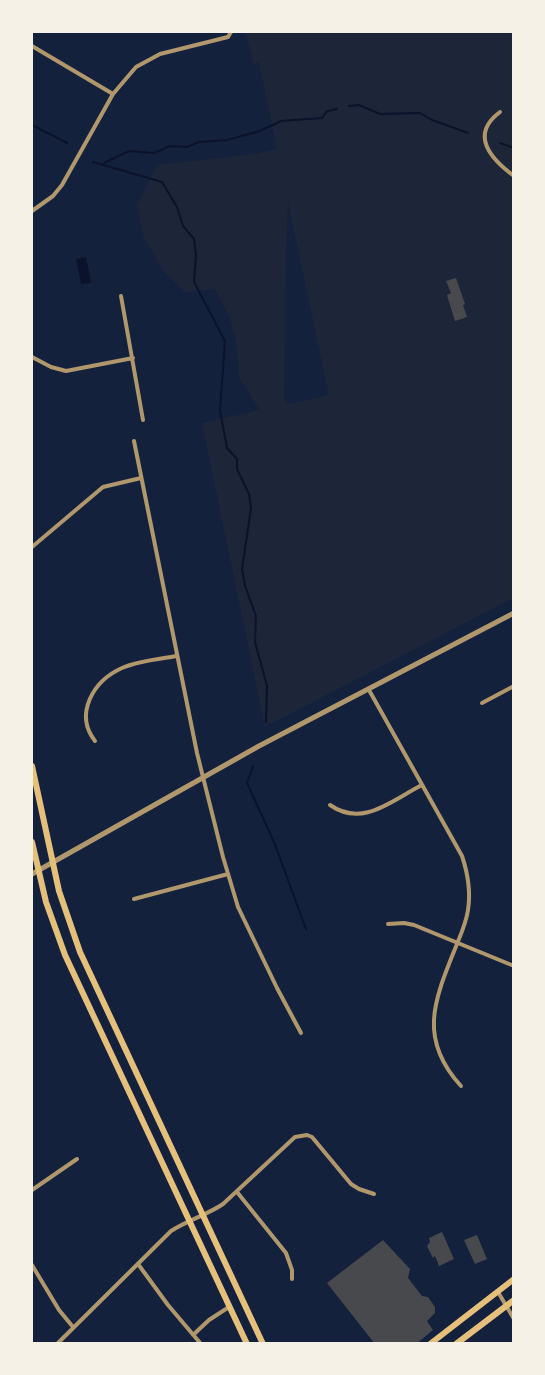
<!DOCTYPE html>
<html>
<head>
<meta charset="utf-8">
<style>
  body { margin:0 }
  #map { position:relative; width:545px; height:1375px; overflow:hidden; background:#14213d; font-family:Rubik,sans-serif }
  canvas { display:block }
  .frame { position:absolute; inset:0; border:33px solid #f6f1e7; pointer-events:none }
</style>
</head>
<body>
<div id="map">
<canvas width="545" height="1375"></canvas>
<div class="frame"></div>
</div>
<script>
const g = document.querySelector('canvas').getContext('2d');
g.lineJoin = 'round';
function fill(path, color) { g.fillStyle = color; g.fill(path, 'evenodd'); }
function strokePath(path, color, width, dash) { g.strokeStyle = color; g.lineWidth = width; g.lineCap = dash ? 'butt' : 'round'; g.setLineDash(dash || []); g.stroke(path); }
fill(new Path2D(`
  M245,32H513V598L265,727L202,423L260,410L239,378L236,341L229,316L215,289L185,292L165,273L144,238L137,205L157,165L254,154L277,149L259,62L254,64ZM288,203L329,395L289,404L284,399L286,253Z`), '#1d2539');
fill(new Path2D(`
  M86,257L91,283L81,284L76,259Z`), '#0b132b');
strokePath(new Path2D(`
  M349,106L359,105L380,114L420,113L432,120L468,133
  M32,125L67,143
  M500,143L514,148
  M93,162L162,182L177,207L183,226L194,239L196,255L194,282L225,341L220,411L227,448L237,459V469L249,494L251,508L242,569L245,586L256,616L255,642L267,686L266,722
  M104,163L129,151L154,153L170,146L187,147L199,142L227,140L260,131L281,121L322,118L327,111L337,109
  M253,766L247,783L274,842L306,929`), '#0b132b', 2);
fill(new Path2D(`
  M456,278L465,304L463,305L467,317L455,321L447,295L451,293L446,281Z
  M442,1232L454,1259L439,1266L435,1256L433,1258L427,1246L430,1242L429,1238Z
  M477,1235L487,1259L475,1264L464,1240Z
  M383,1240L410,1269L408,1278L422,1296L428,1297L435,1307V1313L427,1321L433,1330L416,1344H375L327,1283Z`), '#48494c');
strokePath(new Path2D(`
  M32,46L113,94
  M500,112C469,135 491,159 514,176
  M32,211L53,196L62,185L113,94L136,67L160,54L228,37L231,32
  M121,296L143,420
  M32,357L51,367L66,371L133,358
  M134,441L197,753L223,857L238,907L277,988L301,1033
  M32,547L103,487L141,478
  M369,690L462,856C468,874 471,891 468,910C466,924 460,936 455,949C434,1001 418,1039 461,1086
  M482,703L514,686
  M95,741C74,714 93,681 122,668C138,661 159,659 177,656
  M330,805C363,828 392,800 422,785
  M134,899L228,874
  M388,924L404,923L414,925L514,966
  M32,1190L77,1159
  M237,1192L286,1253L292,1270V1279
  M138,1264L168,1305L201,1344
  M32,1265L59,1310L73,1327
  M498,1292L514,1319
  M193,1335L209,1320L229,1307
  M57,1344L171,1231C188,1220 207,1215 223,1204L295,1137L307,1135L312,1137L351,1184L359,1189L374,1194`), '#b1986c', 4);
strokePath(new Path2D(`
  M32,874L259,746L514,613`), '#b1986c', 5);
strokePath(new Path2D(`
  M32,766L59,891L80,952L263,1344
  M32,842L46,902L65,955L247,1344
  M430,1344L514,1279
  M456,1344L514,1300`), '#e5c07b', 6);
</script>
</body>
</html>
